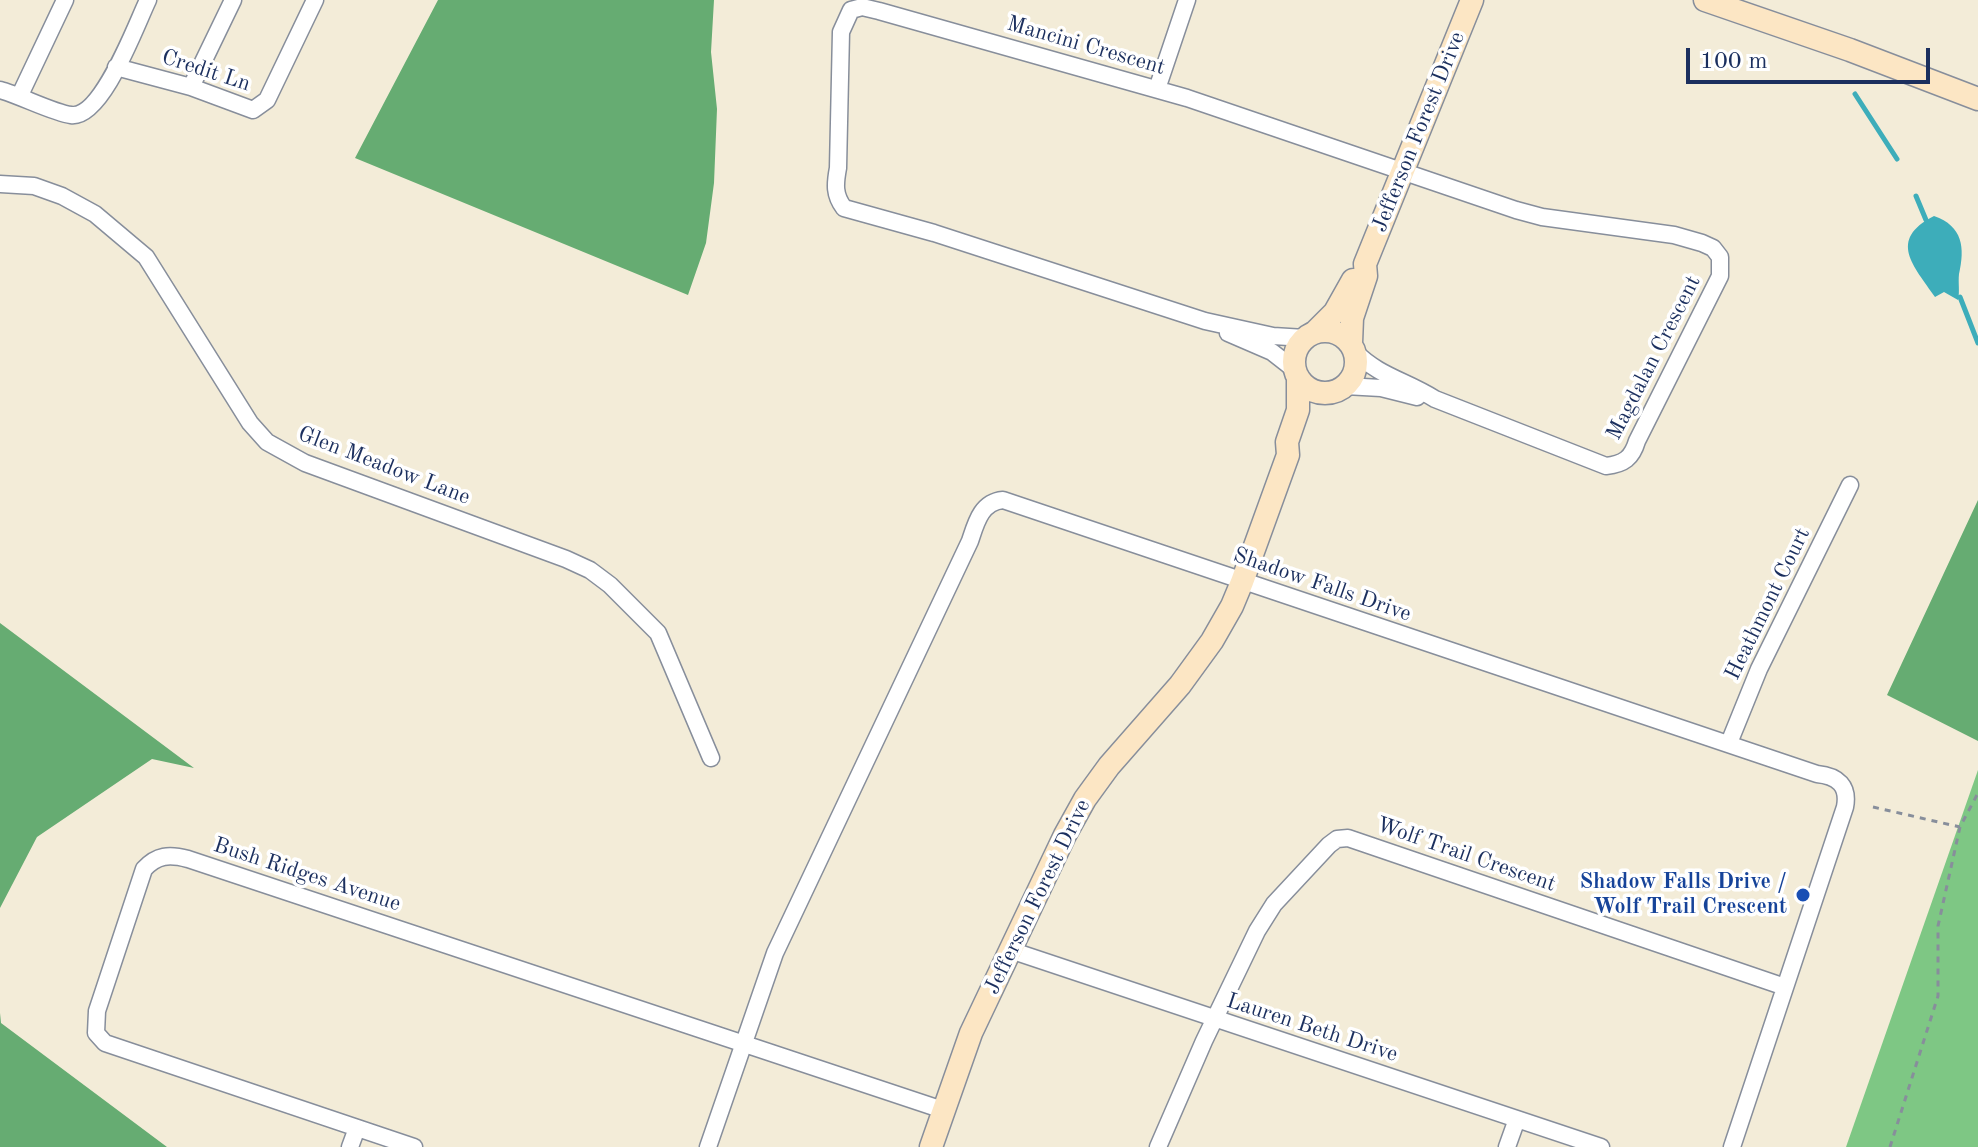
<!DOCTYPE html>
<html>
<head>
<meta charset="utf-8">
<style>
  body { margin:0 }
  #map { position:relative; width:1978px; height:1147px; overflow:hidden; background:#f3ecd8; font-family:"Old Standard TT",serif }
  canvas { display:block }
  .scale { position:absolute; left:1686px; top:48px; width:244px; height:36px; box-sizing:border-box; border:4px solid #1b2f5e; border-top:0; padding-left:10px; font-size:24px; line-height:28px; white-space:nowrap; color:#1b2f5e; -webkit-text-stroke:6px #fff; paint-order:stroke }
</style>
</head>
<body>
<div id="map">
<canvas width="1978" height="1147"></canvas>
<div class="scale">100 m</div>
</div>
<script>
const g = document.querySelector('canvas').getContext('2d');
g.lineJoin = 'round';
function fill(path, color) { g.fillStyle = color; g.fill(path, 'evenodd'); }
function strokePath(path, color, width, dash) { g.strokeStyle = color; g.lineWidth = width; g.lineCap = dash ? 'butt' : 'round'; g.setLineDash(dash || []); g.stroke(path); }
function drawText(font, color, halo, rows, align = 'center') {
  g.font = font + ' "Old Standard TT",serif'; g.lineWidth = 7; g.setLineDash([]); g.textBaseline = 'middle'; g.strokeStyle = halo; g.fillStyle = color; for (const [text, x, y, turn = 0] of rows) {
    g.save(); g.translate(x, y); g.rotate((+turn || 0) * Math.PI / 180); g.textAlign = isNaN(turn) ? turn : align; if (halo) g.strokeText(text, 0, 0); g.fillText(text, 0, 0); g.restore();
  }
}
fill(new Path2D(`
  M1978,770V1147H1846Z`), '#7ec784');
fill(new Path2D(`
  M438,0H714L711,52L717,109L714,183L706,243L688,295L355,158Z
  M1978,500V741L1887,695Z
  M0,623L194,768L152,759L37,837L0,908Z
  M0,1013L1,1023L167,1147H0Z`), '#66ac72');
fill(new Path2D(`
  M1934,216C1963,226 1965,248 1959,274C1958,283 1960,292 1958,300L1944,292L1935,297C1914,266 1887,240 1934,216Z`), '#3dadba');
strokePath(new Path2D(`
  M1855,94L1897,159
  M1916,196L1926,220
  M1960,297L1978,343`), '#3dadba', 5);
const street = new Path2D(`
  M116,67L191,87L253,110L267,100L315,0
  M191,87L233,0
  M1157,89L1187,0
  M0,90C19,95 54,113 71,115C102,119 136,25 148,0
  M20,95L65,0
  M0,184L34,186L62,196L95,214L146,257L250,423L267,442L305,463L566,559L590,570L610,585L658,633L711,758
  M1228,333L1272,352L1295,370
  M1305,338L1273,336L1205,321L934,233L844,208C834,195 835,184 838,168L841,32L851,10L862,7L879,11L1187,98L1516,210L1542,217L1674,235L1702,243L1713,248L1720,257V276L1637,441C1632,458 1624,464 1606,466L1435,399C1405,380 1380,377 1354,351
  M1345,386L1381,388L1417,397
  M1729,743L1759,669L1850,485
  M1010,950L1601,1147
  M350,1147L357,1128
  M414,1147L105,1043L96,1033L97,1011L144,869C157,855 169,854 188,859L943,1110
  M708,1147L775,953L970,541C976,523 981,502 1003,500L1817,774C1838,776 1849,786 1845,807L1732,1147
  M1158,1147L1204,1041L1257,931L1274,904L1329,845L1337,839L1348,838L1785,987
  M1507,1147L1517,1119`);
const secondary = new Path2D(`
  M1705,0L1850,50L1978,99
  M1294 362a31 31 0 1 1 62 0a31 31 0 1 1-62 0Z
  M1315,332L1335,312L1353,280
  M1351,343L1352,318L1366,276L1365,264L1472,0
  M931,1147L971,1033L1065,835L1085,799L1109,766L1180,685L1212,641L1232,606L1242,582L1288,455L1287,442L1298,410V377`);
strokePath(street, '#878e9b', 19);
strokePath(secondary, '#878e9b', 25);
strokePath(new Path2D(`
  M1873,807L1960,827
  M1890,1147L1938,996V926L1960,827L1978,793`), '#878e9b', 3, [6, 6]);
strokePath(street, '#fff', 16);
strokePath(secondary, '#fce6c4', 22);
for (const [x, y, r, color] of [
  [1803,895,8,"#1a4fb4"]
]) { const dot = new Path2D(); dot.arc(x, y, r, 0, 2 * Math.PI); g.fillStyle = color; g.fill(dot); strokePath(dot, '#fff', 3); }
drawText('22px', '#1b2f5e', '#fff', [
  ["Mancini Crescent",1086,46,16],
  ["Credit Ln",206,71,18],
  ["Jefferson Forest Drive",1419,132,-68],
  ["Magdalan Crescent",1654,358,-63],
  ["Glen Meadow Lane",384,466,21],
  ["Shadow Falls Drive",1322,585,19],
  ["Heathmont Court",1768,604,-64],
  ["Wolf Trail Crescent",1466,855,19],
  ["Bush Ridges Avenue",307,875,18],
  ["Jefferson Forest Drive",1038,897,-64],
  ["Lauren Beth Drive",1312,1028,18]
]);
drawText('bold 22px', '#164399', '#fff', [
  ["Shadow Falls Drive /",1787,882],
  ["Wolf Trail Crescent",1787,907]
], 'right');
</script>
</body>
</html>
